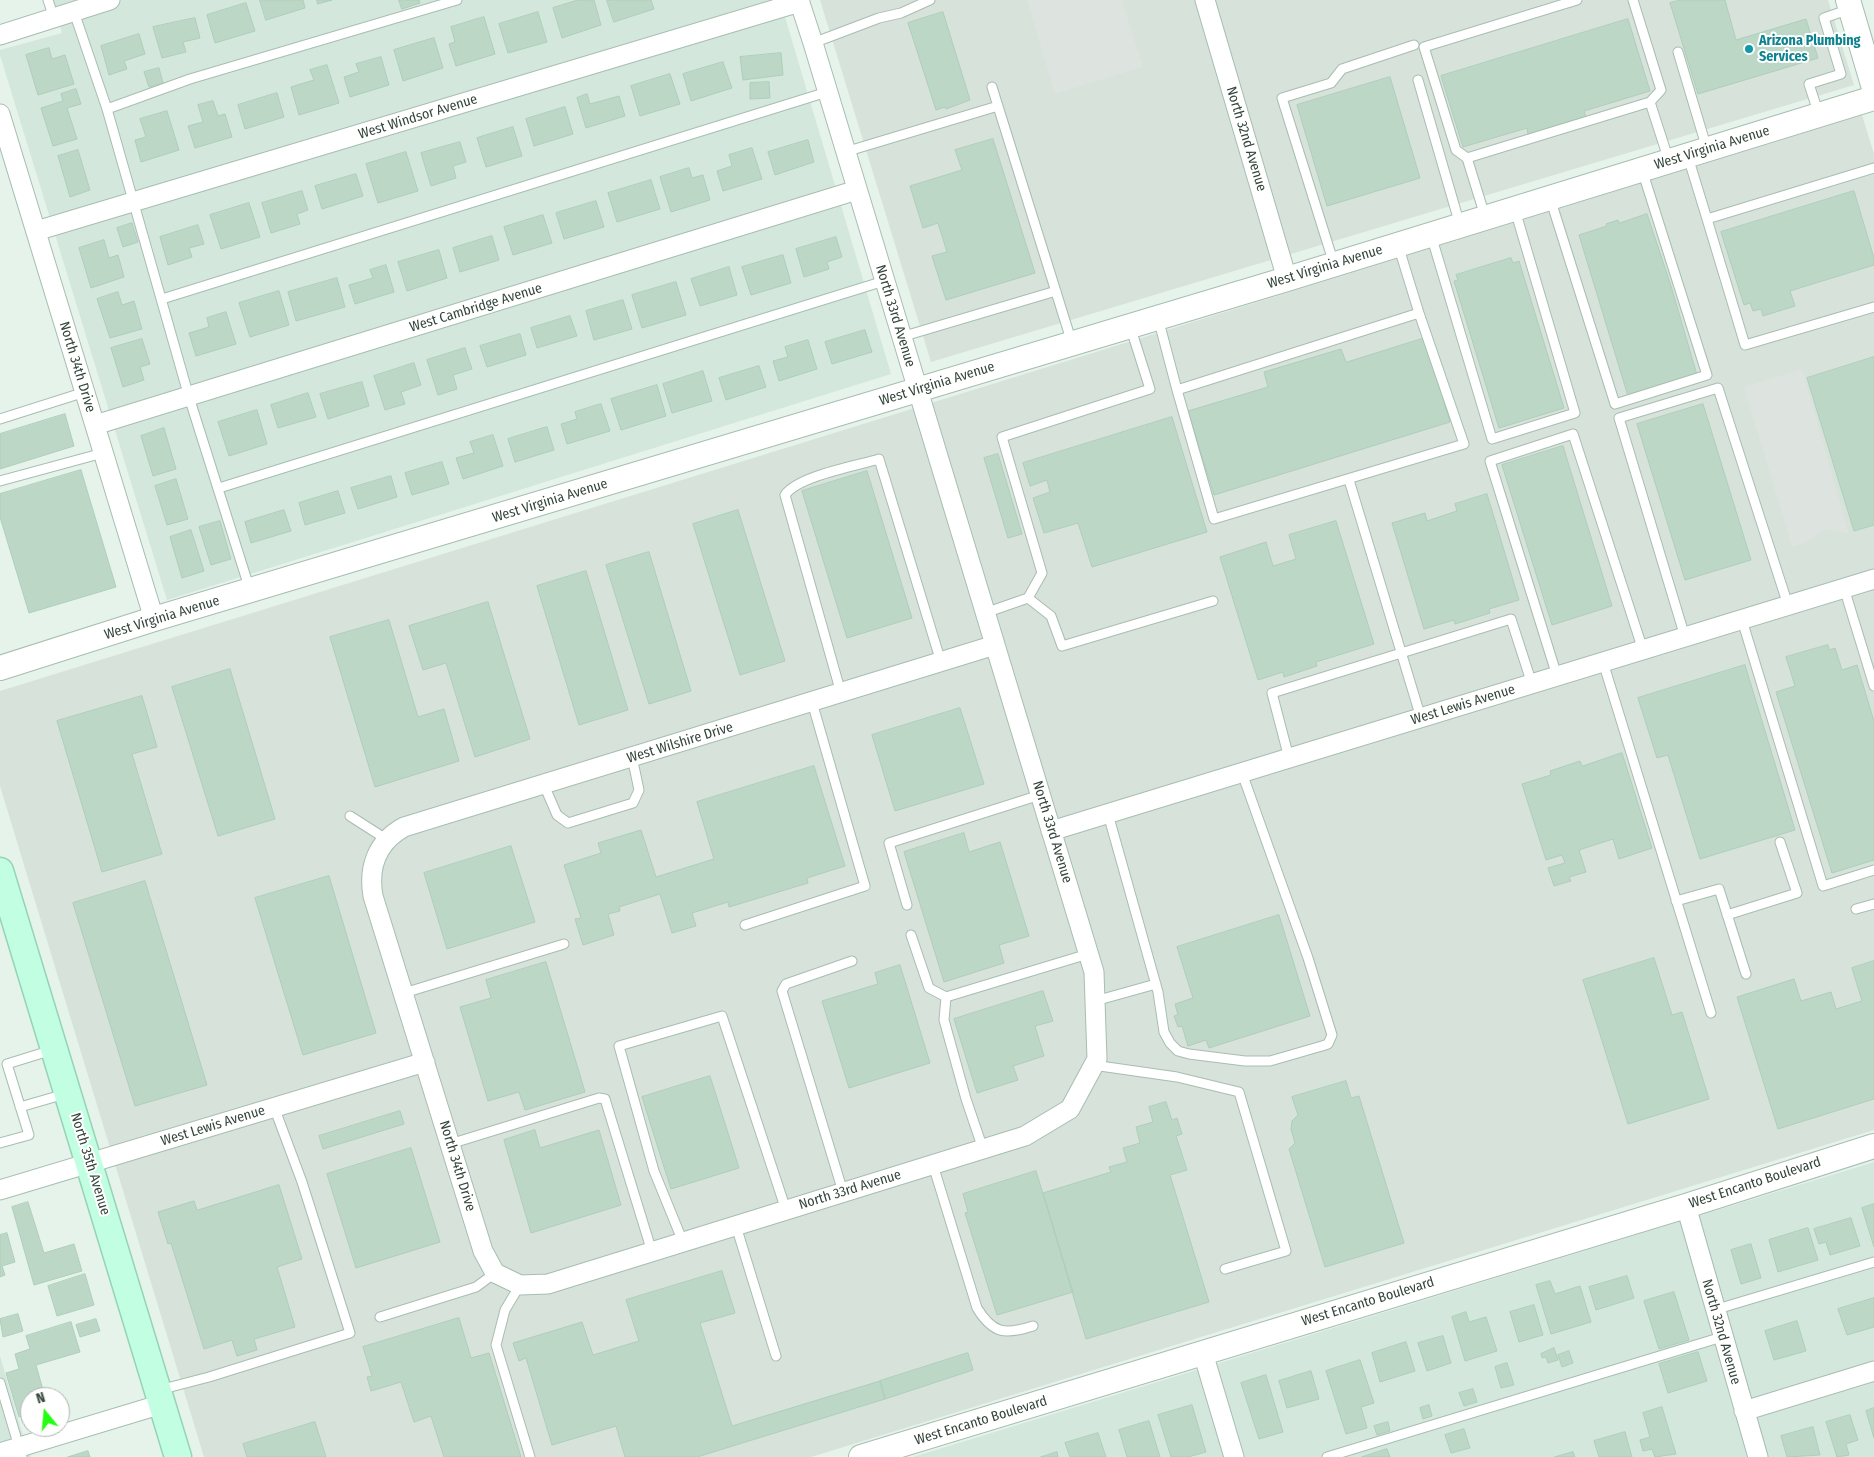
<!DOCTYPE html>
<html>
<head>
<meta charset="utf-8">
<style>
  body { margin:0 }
  #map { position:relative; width:1874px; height:1457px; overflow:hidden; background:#e5f3eb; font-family:"Fira Sans Condensed",sans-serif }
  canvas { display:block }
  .north { position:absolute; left:20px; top:1387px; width:50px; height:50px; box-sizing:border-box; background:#fff; border:1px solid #aeb5b1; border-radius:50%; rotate:343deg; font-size:14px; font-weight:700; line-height:20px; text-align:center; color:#34453b }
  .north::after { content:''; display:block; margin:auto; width:18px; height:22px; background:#25fd12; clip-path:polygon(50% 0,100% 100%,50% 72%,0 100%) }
</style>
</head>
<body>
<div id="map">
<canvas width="1874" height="1457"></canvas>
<div class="north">N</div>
</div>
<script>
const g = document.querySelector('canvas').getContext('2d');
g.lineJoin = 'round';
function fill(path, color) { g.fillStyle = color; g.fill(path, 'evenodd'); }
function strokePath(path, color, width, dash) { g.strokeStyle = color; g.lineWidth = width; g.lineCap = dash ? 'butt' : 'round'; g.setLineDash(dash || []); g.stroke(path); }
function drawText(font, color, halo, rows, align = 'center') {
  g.font = font + ' "Fira Sans Condensed",sans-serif'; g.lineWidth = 4; g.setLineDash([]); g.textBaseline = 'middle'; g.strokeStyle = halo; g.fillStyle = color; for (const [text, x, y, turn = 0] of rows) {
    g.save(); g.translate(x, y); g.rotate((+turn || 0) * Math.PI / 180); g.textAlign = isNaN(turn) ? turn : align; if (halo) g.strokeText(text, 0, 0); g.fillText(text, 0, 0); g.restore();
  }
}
fill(new Path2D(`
  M53,0H780L891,374L167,600L0,55V50L62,33Z
  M1874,1162V1457H913Z
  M0,1356L21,1429L31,1457H0Z`), '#d3e7dc');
fill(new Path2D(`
  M820,0H1828L1854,85L931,362Z
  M1862,115L1874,154V1130L811,1457H204L0,786V691Z`), '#d7e2da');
fill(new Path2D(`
  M1027,0H1122L1143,67L1055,94Z
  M1802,369L1849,534L1826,529L1805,543L1792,547L1744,387Z`), '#dde3df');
const building = new Path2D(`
  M260,0H303L305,8L266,20Z
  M317,0H332L318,4Z
  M399,0H419L420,3L402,9Z
  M578,0H594L601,25L562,38L553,8Z
  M607,0H651L654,9L614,22Z
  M1681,0H1725L1736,40L1806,19L1818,58L1698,94L1670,3Z
  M246,3L255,31L215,43L207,15Z
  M538,12L547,42L508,53L499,24Z
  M943,12L970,100L946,109L945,107L936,110L908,23Z
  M484,17L495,54L456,66L449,44L455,42L451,27Z
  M195,18L200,38L183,42L186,52L162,58L153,27Z
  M1628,19L1650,91L1584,111L1586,117L1528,134L1527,128L1463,147L1441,76Z
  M139,34L145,54L124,61L127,69L109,75L101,46Z
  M434,38L443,68L403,81L394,50Z
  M49,48L52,59L65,55L74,84L38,95L26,55Z
  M781,53L783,75L743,80L740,57Z
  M381,57L389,85L350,97L344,77L359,72L356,64Z
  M723,62L732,88L691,101L683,74Z
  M327,65L339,103L299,115L291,87L314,80L310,70Z
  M159,68L163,83L149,87L144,72Z
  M670,74L680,104L640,116L631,86Z
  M1390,77L1420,178L1327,206L1297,105Z
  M769,82L770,98L750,99V83Z
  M76,89L81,104L67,108L77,139L53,146L41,108L63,101L61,94Z
  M277,93L284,117L245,129L238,105Z
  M587,94L590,104L619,96L625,116L586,128L577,98Z
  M213,101L218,116L225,114L232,137L195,148L188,126L203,122L198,105Z
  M565,107L573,134L534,146L526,119Z
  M167,111L179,150L141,162L135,140L146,137L140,119Z
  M513,127L522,156L486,167L477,138Z
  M993,139L1035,273L946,300L932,256L947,252L938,223L923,228L910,186L962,170L955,150Z
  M808,140L814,162L775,175L768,152Z
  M460,142L466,162L453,166L456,178L431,186L421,153Z
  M752,148L762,179L723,191L717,171L732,166L729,155Z
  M78,150L90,190L70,197L58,156Z
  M406,152L418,191L378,203L366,164Z
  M689,168L692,178L703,175L710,200L671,212L660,177Z
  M356,174L363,196L322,209L315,186Z
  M651,180L660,209L617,222L608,193Z
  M302,191L308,210L297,214L300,224L271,233L262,203Z
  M1854,191L1874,258V265L1790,291L1795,306L1763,316L1761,309L1753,311L1750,303L1744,305L1721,232Z
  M596,201L604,227L564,239L556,213Z
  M249,203L260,237L221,249L210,215Z
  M1647,214L1671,286L1697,375L1628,396L1579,235L1607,226L1606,224L1618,220L1619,223Z
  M543,215L552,243L513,255L504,227Z
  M132,223L138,242L123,247L117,228Z
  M198,225L204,244L189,248L192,257L168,265L160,237Z
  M492,236L499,260L460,272L453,248Z
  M836,237L842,257L827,262L829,269L804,277L796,249Z
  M104,240L109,258L118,255L124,277L91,288L79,248Z
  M439,250L447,278L407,291L398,262Z
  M783,255L791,283L751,295L742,267Z
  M1511,258L1513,263L1519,261L1564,408L1499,428L1454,281L1458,280L1456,275Z
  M386,265L394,292L355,304L349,285L373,278L370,270Z
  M729,267L737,295L700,306L691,279Z
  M337,278L345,307L296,321L288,292Z
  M676,282L686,315L642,328L632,295Z
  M279,291L289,325L250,337L239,303Z
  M118,292L122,305L134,301L142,329L110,338L97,299Z
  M623,300L632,329L594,340L586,311Z
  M226,312L236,344L196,356L189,333L209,327L207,318Z
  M570,316L577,336L537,348L531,328Z
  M865,330L872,352L832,364L825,342Z
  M520,334L526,355L487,367L480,346Z
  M1425,338L1450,422L1214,495L1188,411L1268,387L1264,372L1341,349L1346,362Z
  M142,339L150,364L140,367L144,380L123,387L111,348Z
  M808,340L817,369L779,381L773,361L788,357L785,347Z
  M465,348L472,369L453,375L457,389L438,395L427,360Z
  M1874,357V525L1854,531L1807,378Z
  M414,363L421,385L401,392L405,404L385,410L374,376Z
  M759,366L766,387L726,400L719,378Z
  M703,371L712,401L672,413L663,384Z
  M362,382L369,406L328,419L320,394Z
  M657,385L666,416L621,430L611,399Z
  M308,393L316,417L278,428L271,405Z
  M601,404L610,431L567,444L561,424L577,419L575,412Z
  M1703,404L1751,560L1685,580L1637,424Z
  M257,410L267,444L229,456L218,422Z
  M65,414L74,446L0,469V434Z
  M1172,417L1207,532L1092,567L1078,523L1044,533L1033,498L1050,492L1047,480L1030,486L1023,463Z
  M547,427L554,450L515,462L508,439Z
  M164,428L176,469L153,476L141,436Z
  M493,435L503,466L463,479L456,458L474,453L470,442Z
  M1563,446L1612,606L1552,625L1502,465Z
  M998,454L1022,534L1008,538L984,458Z
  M442,462L449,484L412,495L405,473Z
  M81,470L116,587L29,613L0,517V494Z
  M867,471L912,618L847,638L802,491Z
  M391,476L397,497L358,509L351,488Z
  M176,479L188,519L167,525L155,486Z
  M338,491L345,513L305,525L299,503Z
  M1487,494L1519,600L1489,609L1490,613L1455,624L1454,620L1424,629L1392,523L1425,513L1427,521L1457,511L1455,504Z
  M284,510L291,531L251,543L245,522Z
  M738,510L785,661L740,675L693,524Z
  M220,521L231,559L211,565L199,527Z
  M1336,521L1374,644L1316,662L1317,666L1284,677L1283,672L1258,680L1220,557L1266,542L1273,566L1296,559L1289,535Z
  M191,530L204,571L182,578L170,537Z
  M649,552L691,691L649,704L606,565Z
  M586,571L628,710L579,725L537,586Z
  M488,602L530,739L475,757L446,663L423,670L409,626Z
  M389,620L418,717L444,709L459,761L375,787L330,637Z
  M1828,645L1829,650L1835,648L1842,670L1857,665L1874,721V860L1832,873L1776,692L1795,686L1786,657Z
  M1745,665L1795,830L1700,859L1668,755L1657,758L1638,698Z
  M230,669L275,819L218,836L172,687Z
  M142,696L157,747L132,754L162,854L102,872L57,721Z
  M960,708L984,784L895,811L872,735Z
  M1622,753L1652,848L1619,859L1613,839L1579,850L1586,872L1569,877L1571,881L1554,886L1548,868L1565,863L1562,855L1546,860L1522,784L1551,775L1550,771L1580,761L1582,766Z
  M814,766L845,866L807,878L808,883L729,907L728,902L692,913L696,926L672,933L660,894L619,907L620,911L608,914L614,935L583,945L575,919L581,918L564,865L601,853L598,843L641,830L656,877L714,859L697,802Z
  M964,833L969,852L1000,842L1029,936L999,945L1004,963L944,982L904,852Z
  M511,846L535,922L447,949L424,873Z
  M329,876L376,1033L303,1055L255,898Z
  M145,881L207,1085L135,1106L73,903Z
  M1279,915L1310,1016L1209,1048L1206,1040L1188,1046L1182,1026L1178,1027L1174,1016L1178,1015L1175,1004L1193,998L1177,947Z
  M1654,958L1672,1015L1682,1012L1709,1099L1628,1124L1583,980Z
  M1874,961V1099L1778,1129L1737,997L1794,979L1801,1001L1831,992L1836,1009L1862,1001L1852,968Z
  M546,962L585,1092L525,1110L519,1092L488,1101L460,1007L491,998L486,980Z
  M900,965L930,1063L849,1088L822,1001L878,984L875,973Z
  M1043,991L1053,1021L1035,1026L1044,1056L1013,1066L1018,1080L977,1093L954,1019Z
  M710,1076L739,1168L671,1189L642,1097Z
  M1346,1081L1351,1098L1359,1096L1404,1243L1325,1267L1289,1149L1295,1143L1291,1129L1292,1121L1298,1115L1292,1097Z
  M1166,1102L1172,1120L1177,1118L1182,1134L1176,1136L1187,1170L1170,1175L1209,1302L1086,1339L1043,1193L1111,1172L1109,1167L1127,1162L1123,1148L1140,1143L1136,1127L1153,1122L1149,1107Z
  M400,1111L404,1124L323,1149L319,1136Z
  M535,1130L540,1148L599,1130L621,1205L531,1233L504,1140Z
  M411,1148L440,1242L356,1268L327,1174Z
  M1036,1171L1073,1292L997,1315L965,1213L968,1212L963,1194Z
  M279,1185L302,1259L277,1267L295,1327L254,1339L257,1350L237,1356L232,1340L204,1349L171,1243L168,1244L158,1212L194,1201L197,1210Z
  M28,1202L44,1253L74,1244L82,1271L34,1285L12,1207Z
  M1874,1204V1247L1862,1208Z
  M1851,1218L1860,1246L1830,1255L1826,1242L1819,1244L1814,1229Z
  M1808,1228L1818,1260L1778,1272L1769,1240Z
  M7,1233L15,1262L2,1266L5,1275L0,1277V1235Z
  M1751,1244L1761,1278L1741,1284L1731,1250Z
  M722,1271L735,1313L700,1323L732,1426L880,1381L885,1399L697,1457H625L616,1426L552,1445L526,1358L519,1361L513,1343L582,1322L593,1355L639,1341L626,1300Z
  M85,1274L94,1305L57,1316L48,1286Z
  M1627,1276L1634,1298L1596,1310L1589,1287Z
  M1550,1281L1555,1294L1580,1286L1591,1322L1551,1334L1536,1285Z
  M1674,1292L1689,1340L1659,1349L1644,1301Z
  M1874,1298V1327L1847,1335L1838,1309Z
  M1534,1305L1543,1335L1519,1342L1510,1312Z
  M1466,1312L1469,1322L1486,1317L1497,1351L1465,1361L1452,1317Z
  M18,1314L23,1331L3,1337L0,1319Z
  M459,1318L471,1358L489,1353L521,1457H444L431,1416L414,1422L401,1382L371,1391L367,1377L372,1376L363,1347Z
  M96,1319L100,1331L80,1337L76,1325Z
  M1797,1321L1806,1351L1774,1360L1765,1331Z
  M71,1322L80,1352L36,1365L45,1397H30V1413L19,1417L6,1373L19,1369L15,1354L30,1349L26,1336Z
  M1443,1336L1451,1363L1427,1371L1418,1343Z
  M1406,1342L1415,1371L1380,1382L1372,1353Z
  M1554,1348L1558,1360L1548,1363L1546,1357L1542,1358L1541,1354Z
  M1569,1351L1573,1363L1562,1367L1558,1355Z
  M1698,1352L1707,1381L1668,1393L1659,1364Z
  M968,1353L973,1370L885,1399L880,1381Z
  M1360,1360L1374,1403L1361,1407L1367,1428L1346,1434L1326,1371Z
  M1507,1363L1514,1385L1501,1388L1495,1367Z
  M1311,1371L1319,1399L1287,1408L1279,1381Z
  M1266,1375L1283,1432L1259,1439L1241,1383Z
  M1473,1389L1477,1402L1464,1406L1459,1393Z
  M1192,1405L1206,1452L1188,1457H1171L1158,1415Z
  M1429,1405L1432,1416L1423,1419L1420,1408Z
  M1662,1407L1676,1454L1655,1457L1652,1449L1643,1451L1640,1440L1650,1437L1643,1413Z
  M1874,1408V1438L1866,1411Z
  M1850,1415L1858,1440L1846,1444L1849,1455L1837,1457L1826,1422Z
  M1149,1421L1160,1457H1127L1119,1430Z
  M315,1422L326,1457H247L243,1444Z
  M1388,1422L1390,1431L1377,1435L1374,1426Z
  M1813,1427L1820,1455L1787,1457L1781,1436Z
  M1464,1429L1470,1448L1451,1453L1445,1435Z
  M1625,1432L1632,1457H1599L1594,1441Z
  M1098,1433L1106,1457H1070L1065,1443Z
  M1387,1449L1390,1457H1362Z
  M88,1451L90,1457H68Z
  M1057,1452L1058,1457H1041Z
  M1573,1452L1575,1457H1555Z`);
fill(building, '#bdd7c7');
strokePath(building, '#adcfba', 1);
const service = new Path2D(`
  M48,0L54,18
  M1633,0L1661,90L1650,102
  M74,12L107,109L189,397L250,590
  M813,43L879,18L901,13L930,0
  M1678,52L1707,149
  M1418,80L1460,225
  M992,87L1072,343
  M107,109L190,79L457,0
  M1819,115L1809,84L1841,74L1824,18L1850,9
  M845,152L998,106
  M1688,157L1707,219
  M1467,158L1456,150L1424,47L1577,0
  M1874,168L1707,219L1745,345L1874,307
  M1550,198L1615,404L1707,375L1642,170
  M1485,216L1467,158L1650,102L1669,161
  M1431,235L1492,439L1575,413L1515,210
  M1334,264L1282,98L1331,83L1342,69L1414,45
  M162,299L827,92
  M1158,318L1177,390L1419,313L1398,245
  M901,337L1056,291
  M1177,390L1214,519L1464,444L1419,313
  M0,419L85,392
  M1349,480L1421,718
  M0,481L103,453
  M219,488L884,281
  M1844,588L1874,686
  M1028,598L1051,616L1062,646L1213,601
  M985,613L1028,598L1042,573L1002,437L1150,389L1130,326
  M1742,620L1823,886L1874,870
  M1685,637L1619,418L1718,388L1788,605
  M1603,662L1711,1013
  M1557,676L1490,461L1573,434L1643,650
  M841,693L785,495C798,476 856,466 879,459L941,662
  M1289,758L1272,693L1511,619L1532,684
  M544,785L557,815L568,823L633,803L639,790L632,757
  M1108,814L1158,992L1164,1032L1170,1043L1178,1051L1189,1054L1245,1061H1270L1322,1046L1328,1044L1332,1035L1308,958L1242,773
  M350,816L386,839
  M1676,901L1719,889L1746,974
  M907,905L889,843L1040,795
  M1856,909L1874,904
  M1727,915L1797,893L1780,842
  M745,925L865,886L812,702
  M911,935L929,988L946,997L944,1020L966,1099L983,1149
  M404,993L564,944
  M946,997L1088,954
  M1095,1001L1156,984
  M1093,1065L1177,1077L1239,1092L1286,1251L1225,1269
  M20,1107L65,1094
  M0,1143L29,1135L7,1064L52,1050
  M450,1144L599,1098L605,1099L652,1252
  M933,1165L977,1308C993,1334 1005,1335 1033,1326
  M843,1192L782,991L786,984L852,961
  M736,1226L776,1356
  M683,1242L654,1171L619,1046L722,1016L786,1210
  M520,1285L505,1310L496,1345L530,1457
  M1714,1310L1874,1262
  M380,1317L476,1287L495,1273
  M0,1383L22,1457
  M159,1390L209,1377L350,1333L302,1182L274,1107
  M1327,1457L1722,1337`);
const minor = new Path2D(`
  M799,0L813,43L1094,972L1097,1059L1070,1109L1025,1136L548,1284L520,1285L495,1273L483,1251L373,896C368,867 377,842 404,827L995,645
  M1205,0L1287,279
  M0,35L110,0
  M0,114L154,619
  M36,231L800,2
  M95,425L857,190
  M1051,831L1874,579
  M0,1190L425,1062
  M1686,1206L1758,1457
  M1203,1353L1234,1457
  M1744,1411L1874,1371
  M0,1453L162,1404`);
const tertiary = new Path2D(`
  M1848,0L1874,88
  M0,668L154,619L1287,279L1874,98
  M861,1457L1686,1206L1874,1146`);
const secondary = new Path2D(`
  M0,871L178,1457`);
strokePath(service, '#a7beb1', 11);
strokePath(minor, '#a7beb1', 21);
strokePath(tertiary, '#a7beb1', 26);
strokePath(secondary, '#94d4b4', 29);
strokePath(service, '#fff', 9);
strokePath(minor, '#fff', 19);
strokePath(tertiary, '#fff', 24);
strokePath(secondary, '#c2ffe2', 26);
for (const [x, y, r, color] of [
  [1749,49,5,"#0f9aa8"]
]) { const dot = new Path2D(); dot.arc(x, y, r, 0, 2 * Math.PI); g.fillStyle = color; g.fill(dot); strokePath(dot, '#fff', 2); }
drawText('bold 14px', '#0d838f', '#fff', [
  ["Arizona Plumbing",1759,41],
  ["Services",1759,57]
], 'left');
drawText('14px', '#34453b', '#fff', [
  ["West Windsor Avenue",418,117,-17],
  ["North 32nd Avenue",1246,139,73],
  ["West Virginia Avenue",1712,148,-17],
  ["West Virginia Avenue",1325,267,-17],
  ["West Cambridge Avenue",476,308,-17],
  ["North 33rd Avenue",895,316,73],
  ["North 34th Drive",77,367,73],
  ["West Virginia Avenue",937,384,-17],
  ["West Virginia Avenue",550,501,-17],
  ["West Virginia Avenue",162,618,-17],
  ["West Lewis Avenue",1463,705,-17],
  ["West Wilshire Drive",680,743,-17],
  ["North 33rd Avenue",1052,832,73],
  ["West Lewis Avenue",213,1126,-17],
  ["North 35th Avenue",90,1164,73],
  ["North 34th Drive",457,1166,73],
  ["West Encanto Boulevard",1755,1183,-18],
  ["North 33rd Avenue",850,1190,-17],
  ["West Encanto Boulevard",1368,1302,-17],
  ["North 32nd Avenue",1721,1332,74],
  ["West Encanto Boulevard",981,1421,-17]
]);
</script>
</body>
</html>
